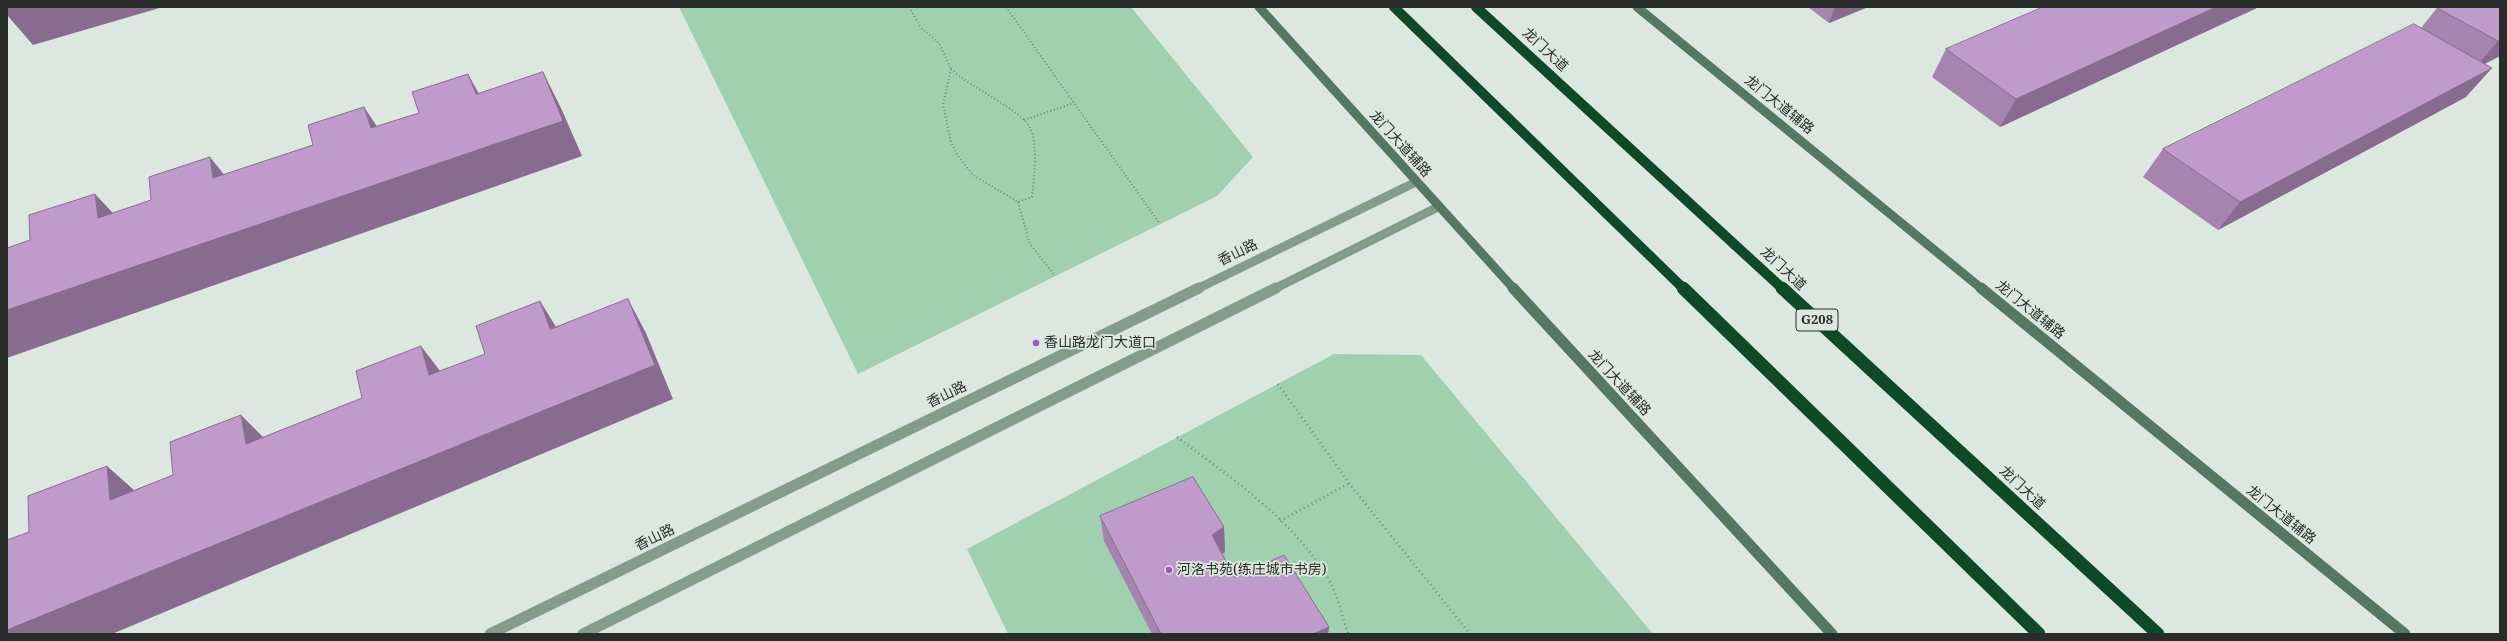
<!DOCTYPE html>
<html>
<head>
<meta charset="utf-8">
<style>
  body { margin:0 }
  #map { position:relative; width:2507px; height:641px; overflow:hidden; background:#dce8df; font-family:"Noto Serif",serif }
  canvas { display:block }
  .frame { position:absolute; inset:0; border:8px solid #292d2a; pointer-events:none }
</style>
</head>
<body>
<div id="map">
<canvas width="2507" height="641"></canvas>
<div class="frame"></div>
</div>
<script>
const g = document.querySelector('canvas').getContext('2d');
g.lineJoin = 'round';
function fill(path, color) { g.fillStyle = color; g.fill(path, 'evenodd'); }
function strokePath(path, color, width, dash) { g.strokeStyle = color; g.lineWidth = width; g.lineCap = dash ? 'butt' : 'round'; g.setLineDash(dash || []); g.stroke(path); }
function drawText(font, color, halo, rows, align = 'center') {
  g.font = font + ' "Noto Serif","Noto Sans SC",serif'; g.lineWidth = 3.5; g.setLineDash([]); g.textBaseline = 'middle'; g.strokeStyle = halo; g.fillStyle = color; for (const [text, x, y, turn = 0] of rows) {
    g.save(); g.translate(x, y); g.rotate((+turn || 0) * Math.PI / 180); g.textAlign = isNaN(turn) ? turn : align; if (halo) g.strokeText(text, 0, 0); g.fillText(text, 0, 0); g.restore();
  }
}
fill(new Path2D(`
  M679,7H1131L1253,157L1217,196L858,374Z
  M1334,354L1421,355L1653,634H1008L967,549Z`), '#9fd1ae');
strokePath(new Path2D(`
  M909,7L921,28L939,43L951,69
  M1006,7L1160,224
  M951,69C969,87 1023,110 1031,130C1038,148 1034,178 1032,197L1018,202L973,175L958,156L951,142L943,105Z
  M1024,120L1074,103
  M1018,202L1030,244L1055,276`), '#7c847e', 2, [1, 2.5]);
strokePath(new Path2D(`
  M1278,384L1352,487L1470,634
  M1177,437C1232,479 1293,519 1329,580C1338,596 1342,616 1348,634
  M1280,521L1350,483`), '#7c847e', 2.5, [1, 3.5]);
strokePath(new Path2D(`
  M1197,289L1416,182
  M1274,289L1438,207`), '#849c8a', 9);
strokePath(new Path2D(`
  M490,634L1199,288
  M583,634L1276,288`), '#849c8a', 11);
strokePath(new Path2D(`
  M1259,7L1514,289
  M1637,7L1982,289`), '#557960', 9);
strokePath(new Path2D(`
  M1513,288L1832,634
  M1981,288L2405,634`), '#557960', 11);
strokePath(new Path2D(`
  M1394,7L1684,289
  M1476,7L1783,289`), '#0d4a28', 10);
strokePath(new Path2D(`
  M1683,288L2039,634
  M1782,288L2158,634`), '#0d4a28', 13);
fill(new Path2D(`
  M1808,7H1868L1829,23Z
  M2259,7L2000,127L1932,77L1946,49Z
  M2500,7V56L2484,64L2466,97L2218,230L2143,177L2163,149L2421,28L2437,8Z
  M1100,516L1224,527L1225,552L1222,554L1235,578L1329,627L1328,634H1152L1104,541Z`), '#a684af');
fill(new Path2D(`
  M10,7H163L33,45L7,15V8Z
  M1835,7H1868L1829,23Z
  M2216,7H2259L2000,127L2016,99Z
  M2500,40V56L2473,70L2498,41Z
  M2492,68L2466,97L2218,230L2240,202Z
  M543,72L561,108L582,156L7,358V310Z
  M468,74L488,110L476,94Z
  M364,107L388,143L371,128Z
  M210,157L238,192L213,178Z
  M95,194L128,229L98,218Z
  M628,299L646,333L673,399L112,634H7V630Z
  M540,301L561,335L550,329Z
  M421,346L447,380L429,375Z
  M241,415L274,448L246,444Z
  M107,466L144,499L110,500Z
  M1224,527L1225,552L1213,560L1212,535Z
  M1329,627L1328,634H1313Z`), '#876c8f');
const building = new Path2D(`
  M2043,7H2216L2016,99L1946,49Z
  M2439,7H2500V40L2498,41L2437,8Z
  M2414,24L2492,68L2240,202L2163,149Z
  M543,72L563,121L7,310V248L30,240L29,215L95,194L98,218L151,200L149,177L210,157L213,178L313,145L308,125L364,107L371,128L419,113L412,92L468,74L476,94Z
  M628,299L655,365L7,630V540L29,532L28,496L107,466L110,500L173,475L170,442L241,415L246,444L362,398L356,371L421,346L429,375L485,354L476,326L540,301L550,329Z
  M1193,477L1224,527L1212,535L1235,578L1284,555L1329,627L1313,634H1161L1100,516Z`);
fill(building, '#c19acc');
strokePath(building, '#876c8f', 1);
for (const [x, y, r, color] of [
  [1036,343,4,"#a852bf"],
  [1169,570,4,"#a852bf"]
]) { const dot = new Path2D(); dot.arc(x, y, r, 0, 2 * Math.PI); g.fillStyle = color; g.fill(dot); strokePath(dot, '#dce8df', 1.5); }
for (const [x, y, w] of [
  [1817,320,42]
]) { const box = new Path2D(); box.roundRect(x - w / 2, y - 11, w, 22, 3); g.fillStyle = '#dce8df'; g.fill(box); strokePath(box, '#292d2a', 1); }
drawText('bold 13px', '#292d2a', null, [
  ["G208",1817,320]
]);
drawText('14px', '#292d2a', '#dce8df', [
  ["龙门大道",1545,50,43],
  ["龙门大道辅路",1779,105,39],
  ["龙门大道辅路",1400,144,48],
  ["香山路",1238,253,-26],
  ["龙门大道",1783,269,43],
  ["龙门大道辅路",2030,310,39],
  ["龙门大道辅路",1619,383,47],
  ["香山路",947,395,-26],
  ["龙门大道",2022,488,43],
  ["龙门大道辅路",2281,515,39],
  ["香山路",655,538,-26]
]);
drawText('14px', '#292d2a', '#dce8df', [
  ["香山路龙门大道口",1044,343],
  ["河洛书苑(练庄城市书房)",1177,570]
], 'left');
</script>
</body>
</html>
